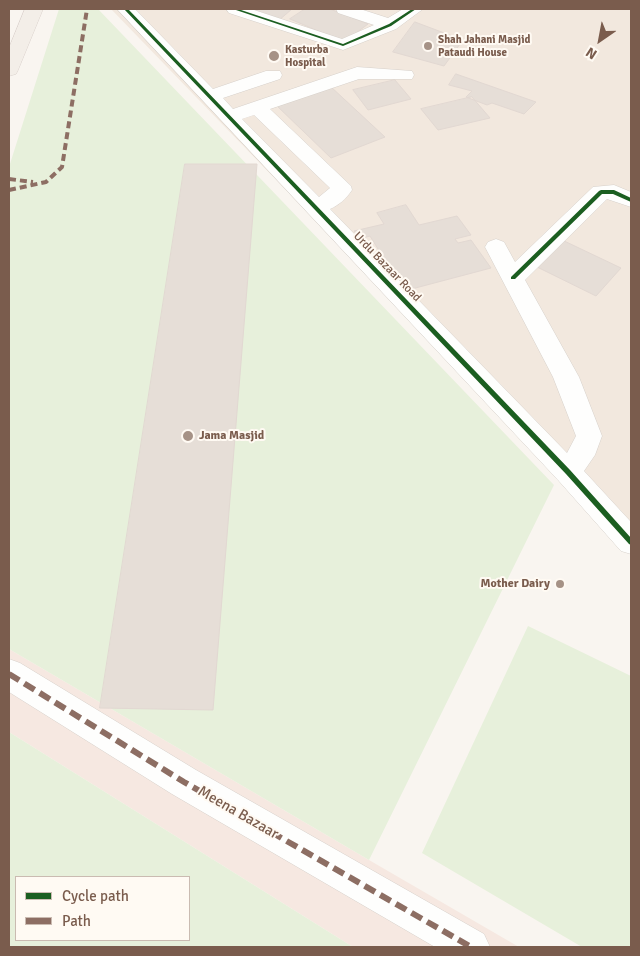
<!DOCTYPE html>
<html>
<head>
<meta charset="utf-8">
<style>
  body { margin:0 }
  #map { position:relative; width:640px; height:956px; overflow:hidden; background:#f9f5f0; font-family:Signika,sans-serif }
  canvas { display:block }
  .frame { position:absolute; inset:0; border:10px solid #7a5c4d; pointer-events:none }
  .legend { position:absolute; left:15px; top:876px; width:175px; height:65px; box-sizing:border-box; background:#fffaf3; border:1px solid #cabbb1; margin:0; padding:6px 9px; list-style:none; font-size:15px; color:#7a5c4d }
  .legend li { display:flex; align-items:center; gap:10px; height:25px }
  .legend b { width:25px; border:1px solid #cabbb1 }
  .north { position:absolute; left:575px; top:15px; width:50px; height:50px; -webkit-text-stroke:4px #fffaf3; paint-order:stroke; rotate:213deg; font-size:14px; font-weight:700; line-height:20px; text-align:center; color:#7a5c4d }
  .north::after { content:''; display:block; margin:auto; width:18px; height:22px; background:#7a5c4d; clip-path:polygon(50% 0,100% 100%,50% 72%,0 100%) }
</style>
</head>
<body>
<div id="map">
<canvas width="640" height="956"></canvas>
<div class="frame"></div>
<ul class="legend">
<li><b style="height:6px;background:#1b5e20"></b>Cycle path</li>
<li><b style="height:6px;background:#8d6e63"></b>Path</li>
</ul>
<div class="north">N</div>
</div>
<script>
const g = document.querySelector('canvas').getContext('2d');
g.lineJoin = 'round';
function fill(path, color) { g.fillStyle = color; g.fill(path, 'evenodd'); }
function strokePath(path, color, width, dash) { g.strokeStyle = color; g.lineWidth = width; g.lineCap = dash ? 'butt' : 'round'; g.setLineDash(dash || []); g.stroke(path); }
function drawText(font, color, halo, rows, align = 'center') {
  g.font = font + ' Signika,sans-serif'; g.lineWidth = 4; g.setLineDash([]); g.textBaseline = 'middle'; g.strokeStyle = halo; g.fillStyle = color; for (const [text, x, y, turn = 0] of rows) {
    g.save(); g.translate(x, y); g.rotate((+turn || 0) * Math.PI / 180); g.textAlign = isNaN(turn) ? turn : align; if (halo) g.strokeText(text, 0, 0); g.fillText(text, 0, 0); g.restore();
  }
}
fill(new Path2D(`
  M111,9H631V547Z`), '#f2e8de');
fill(new Path2D(`
  M9,649L369,860L519,947H353L9,732Z`), '#f6e8e1');
fill(new Path2D(`
  M59,9H98L554,485L369,860L9,649V167Z
  M528,626L631,676V947H582L422,853Z
  M9,732L353,947H9ZM16,877H189V940H16Z`), '#e7f0db');
const building = new Path2D(`
  M243,9H292L278,21Z
  M305,9H330L368,24L344,42L290,19Z
  M415,22L463,40L444,66L393,52Z
  M456,74L536,102L524,114L492,103L487,105L466,97L472,91L449,85Z
  M395,80L411,99L368,110L353,90Z
  M330,86L385,137L331,158L275,104Z
  M472,97L490,118L438,130L421,109Z
  M185,164H257L213,710L100,708Z
  M406,205L419,225L457,216L471,235L455,239L458,243L471,240L491,268L404,291L370,236L359,239L354,231L384,224L377,213Z
  M560,239L621,268L596,296L535,266Z`);
fill(building, '#e6ded7');
strokePath(building, '#e2d8d2', 1);
const minor = new Path2D(`
  M117,9H135L213,89L266,71H280L282,75L280,79L223,98L233,109L357,67L412,71L414,75L412,79H359L270,109L351,186L352,190C346,199 339,205 330,209L567,453L576,436L553,377L485,247L488,242L496,239L504,242L515,262L593,187L614,185L631,192V207L607,199L525,280L579,377L602,436L595,455L584,471L631,522V554L621,551L558,480ZM254,115L330,188L319,197L242,119Z
  M226,9H251L342,39L374,25L338,13L336,9H360L388,18L403,9H423L396,29L343,50L229,13Z
  M9,659L20,663L196,770L484,934L490,947H435L172,794L9,692Z`);
const major = new Path2D(`
  M25,9H43L18,70L16,74L9,76V48Z`);
strokePath(minor, '#d7d1cb', 1);
strokePath(major, '#dad1cc', 1);
fill(minor, '#fefefd');
fill(major, '#f3eee8');
strokePath(new Path2D(`
  M9,179L33,182
  M9,190L46,182L62,167L87,9`), '#8d6e63', 4, [7, 4]);
strokePath(new Path2D(`
  M9,674L184,782L471,947`), '#8d6e63', 6, [12, 6]);
fill(new Path2D(`
  M124,9H128L570,470L631,538V545L629,544L566,474Z
  M233,9H238L343,44L389,24L412,9H416L391,26L343,46Z
  M601,190H614L631,198V202L613,194H602L515,279H511V277L599,191Z`), '#1b5e20');
for (const [x, y, r, color] of [
  [428,46,5,"#a69286"],
  [274,56,6,"#a69286"],
  [188,436,6,"#a69286"],
  [560,584,5,"#a69286"]
]) { const dot = new Path2D(); dot.arc(x, y, r, 0, 2 * Math.PI); g.fillStyle = color; g.fill(dot); strokePath(dot, '#fffaf3', 2); }
drawText('bold 11px', '#7a5c4d', '#fffaf3', [
  ["Shah Jahani Masjid",438,40],
  ["Pataudi House",438,53],
  ["Kasturba",285,50],
  ["Hospital",285,63]
], 'left');
drawText('12px', '#7a5c4d', '#fffaf3', [
  ["Urdu Bazaar Road",387,267,46]
]);
drawText('bold 12px', '#7a5c4d', '#fffaf3', [
  ["Jama Masjid",199,436],
  ["Mother Dairy",550,584,"right"]
], 'left');
drawText('15px', '#7a5c4d', '#fffaf3', [
  ["Meena Bazaar",238,813,30]
]);
</script>
</body>
</html>
